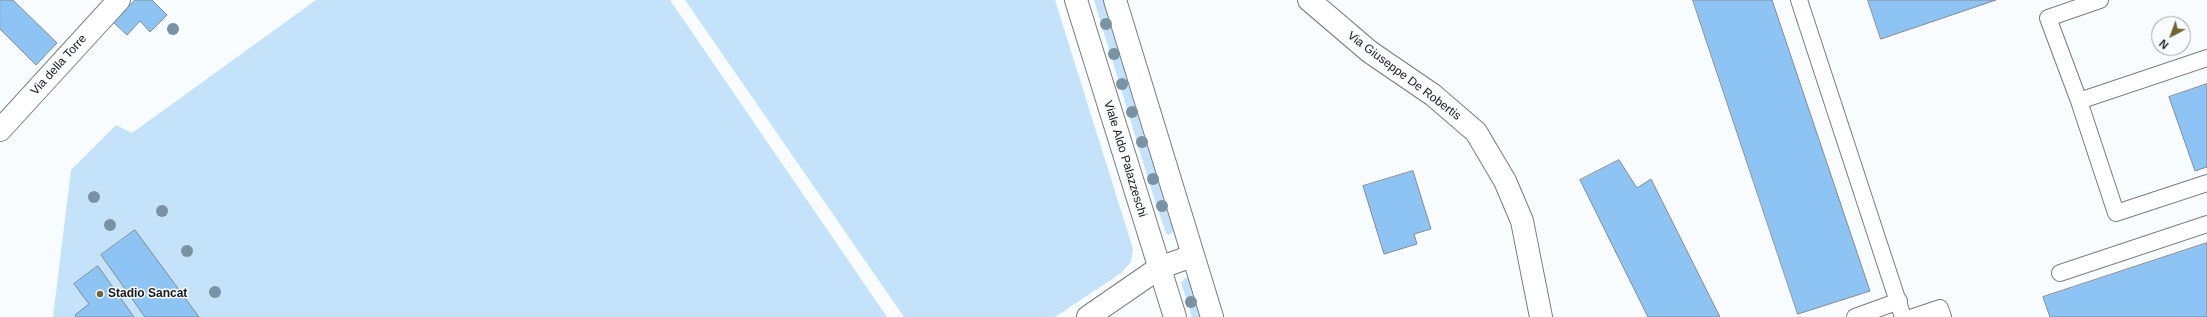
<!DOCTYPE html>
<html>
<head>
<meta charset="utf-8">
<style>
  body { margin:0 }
  #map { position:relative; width:2207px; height:317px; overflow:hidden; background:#f8fcff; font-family:Arial,sans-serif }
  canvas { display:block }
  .north { position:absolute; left:2151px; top:16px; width:40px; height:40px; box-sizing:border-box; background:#f8fcff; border:1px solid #9ea1a4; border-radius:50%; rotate:221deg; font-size:11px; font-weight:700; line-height:16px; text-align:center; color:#17191b }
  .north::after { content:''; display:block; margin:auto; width:14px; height:18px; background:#736532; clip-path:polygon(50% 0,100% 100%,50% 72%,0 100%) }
</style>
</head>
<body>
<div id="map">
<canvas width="2207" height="317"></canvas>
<div class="north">N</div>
</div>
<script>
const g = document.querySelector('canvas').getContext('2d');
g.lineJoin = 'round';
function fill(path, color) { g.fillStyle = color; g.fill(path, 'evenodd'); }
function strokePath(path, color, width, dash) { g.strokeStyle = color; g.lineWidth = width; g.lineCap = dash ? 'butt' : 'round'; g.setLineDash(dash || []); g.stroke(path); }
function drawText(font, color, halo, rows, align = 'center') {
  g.font = font + ' Arial,sans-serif'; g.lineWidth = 3; g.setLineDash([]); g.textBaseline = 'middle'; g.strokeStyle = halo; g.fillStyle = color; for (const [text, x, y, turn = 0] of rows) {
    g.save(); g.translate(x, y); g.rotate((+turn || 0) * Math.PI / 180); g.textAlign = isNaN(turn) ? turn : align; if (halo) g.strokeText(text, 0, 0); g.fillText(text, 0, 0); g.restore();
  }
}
fill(new Path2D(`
  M316,0H670L887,317H53L71,170L116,125L132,133Z
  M685,0H1055L1133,249L1131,262L1121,273L1055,317H904Z
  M1094,0H1103L1174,227L1173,232L1169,235L1166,233L1154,198Z
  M1186,277L1189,280L1201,317H1192L1181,283Z`), '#c5e2fb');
const building = new Path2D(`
  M0,0H13L57,43L36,65L0,29Z
  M135,0H152L167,15L150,32L140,21L127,35L114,23Z
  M1693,0H1772L1870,291L1798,314Z
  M1868,0H1996L1881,39Z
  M2207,84V167L2195,171L2169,97Z
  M1619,160L1637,188L1651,179L1720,317H1648L1580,180Z
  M1413,171L1431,229L1414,234L1417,244L1384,254L1363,186Z
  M135,230L199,317H145L101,255Z
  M2207,243V317H2050L2043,297Z
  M98,266L134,317H76L75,315L89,304L74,284Z`);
fill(building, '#8dc4f4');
strokePath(building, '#858b90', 1);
const lane = new Path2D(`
  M1799,0L1903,317
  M2100,0L2048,18L2079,101L2116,213L2207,183
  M2079,101L2207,58
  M2060,273L2207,224
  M1855,317L1899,301
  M1913,317L1940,308L1943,317`);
const street = new Path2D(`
  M1076,0L1175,317
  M1115,0L1212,317
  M1309,0L1370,52L1433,95L1476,132L1505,181L1522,221L1541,317
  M0,130L119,0
  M1088,317L1159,268L1192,256`);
strokePath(lane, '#787d82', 18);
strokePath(street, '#787d82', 24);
strokePath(lane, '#fff', 16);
strokePath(street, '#fff', 22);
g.fillStyle = '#7992a4';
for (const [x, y] of [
  [1106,24],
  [173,29],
  [1114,54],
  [1122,84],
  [1132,112],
  [1142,142],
  [1153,179],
  [94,197],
  [1162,206],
  [162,211],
  [110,225],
  [187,251],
  [215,292],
  [1191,302]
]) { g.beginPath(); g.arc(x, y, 6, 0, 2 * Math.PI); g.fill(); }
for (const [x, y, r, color] of [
  [100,294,4,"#736532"]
]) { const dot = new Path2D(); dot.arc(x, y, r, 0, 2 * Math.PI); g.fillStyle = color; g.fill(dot); strokePath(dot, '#f8fcff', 1.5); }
drawText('12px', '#17191b', '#f8fcff', [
  ["Via della Torre",59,65,-48],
  ["Via Giuseppe De Robertis",1404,76,37],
  ["Viale Aldo Palazzeschi",1125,159,73]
]);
drawText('bold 12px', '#17191b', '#f8fcff', [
  ["Stadio Sancat",108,294]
], 'left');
</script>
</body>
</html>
